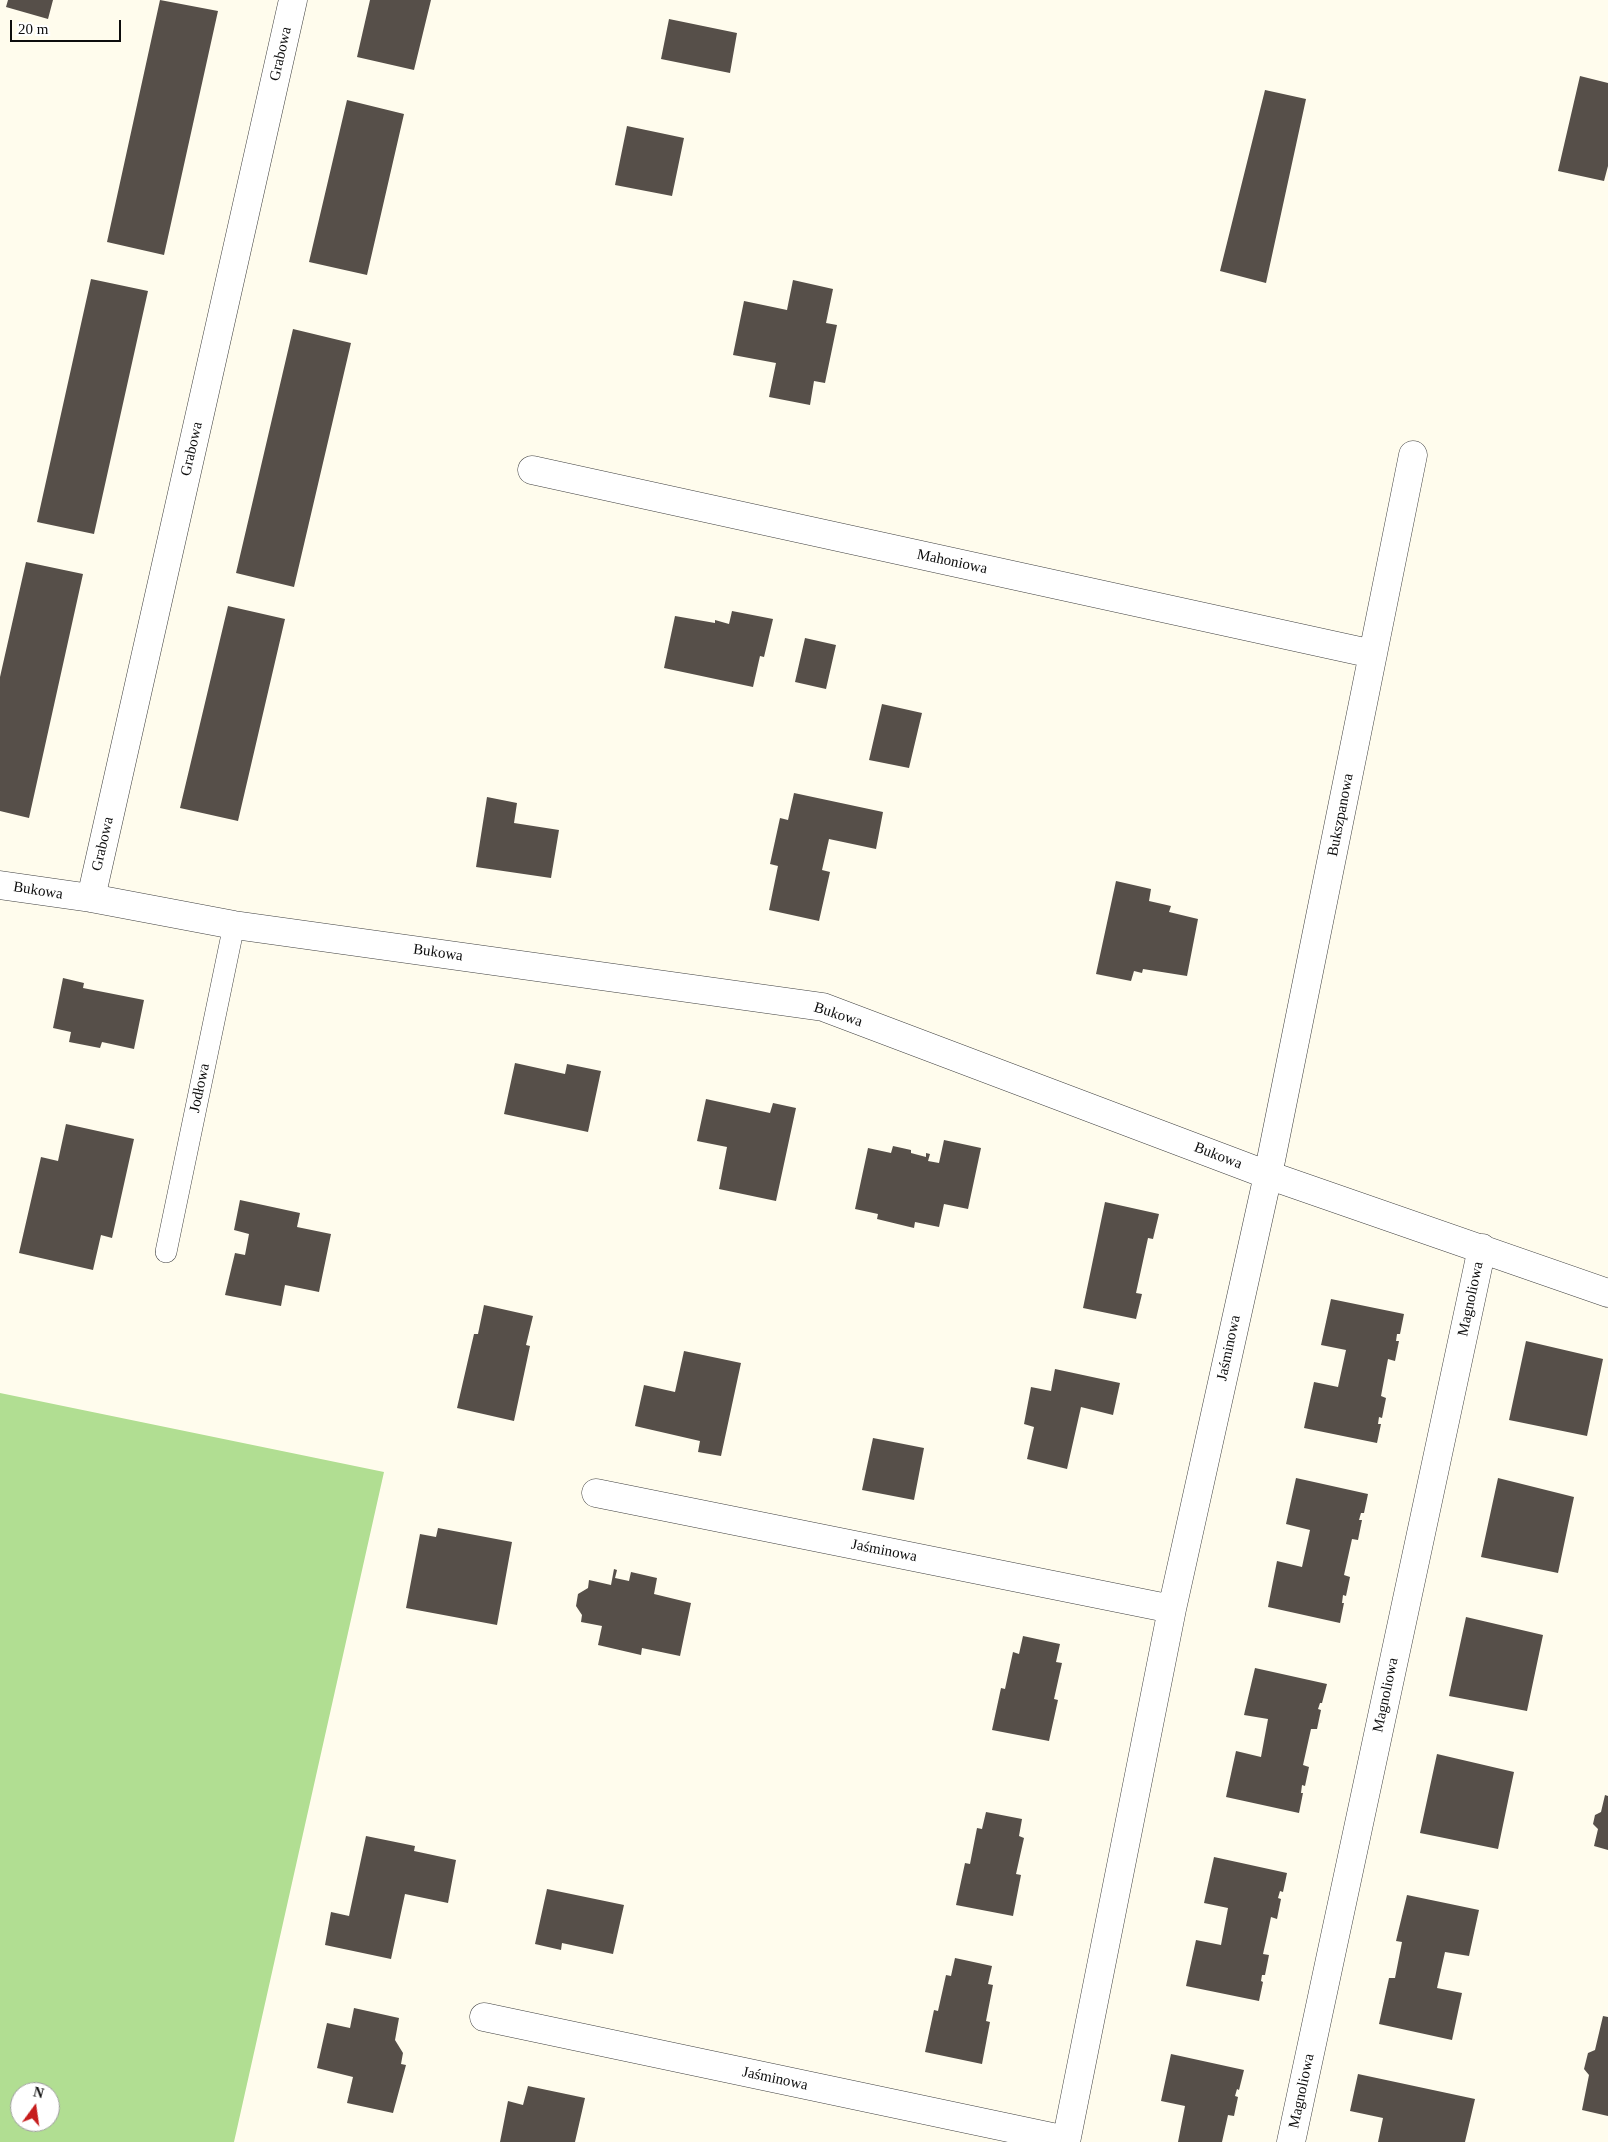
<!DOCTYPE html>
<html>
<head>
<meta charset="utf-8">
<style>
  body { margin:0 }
  #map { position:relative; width:1608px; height:2142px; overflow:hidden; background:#fffced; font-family:Georgia,serif }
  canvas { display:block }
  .north { position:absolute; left:10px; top:2082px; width:50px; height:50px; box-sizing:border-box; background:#fff; border:1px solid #9e9e9e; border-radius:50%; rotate:14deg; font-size:14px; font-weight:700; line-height:20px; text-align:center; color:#0d0d0d }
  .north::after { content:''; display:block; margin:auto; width:18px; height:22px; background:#c61c1c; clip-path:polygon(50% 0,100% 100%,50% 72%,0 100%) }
  .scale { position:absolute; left:10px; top:20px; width:111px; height:22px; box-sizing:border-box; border:2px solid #0d0d0d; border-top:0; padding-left:6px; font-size:15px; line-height:18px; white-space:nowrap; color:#0d0d0d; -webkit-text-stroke:4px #fff; paint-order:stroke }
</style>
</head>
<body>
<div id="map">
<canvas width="1608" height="2142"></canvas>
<div class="north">N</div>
<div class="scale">20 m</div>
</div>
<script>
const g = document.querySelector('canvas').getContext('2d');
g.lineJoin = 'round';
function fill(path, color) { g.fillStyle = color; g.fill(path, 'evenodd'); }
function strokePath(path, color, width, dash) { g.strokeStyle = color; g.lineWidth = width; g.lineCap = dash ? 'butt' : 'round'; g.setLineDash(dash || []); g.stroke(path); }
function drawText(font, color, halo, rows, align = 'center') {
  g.font = font + ' Georgia,serif'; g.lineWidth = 5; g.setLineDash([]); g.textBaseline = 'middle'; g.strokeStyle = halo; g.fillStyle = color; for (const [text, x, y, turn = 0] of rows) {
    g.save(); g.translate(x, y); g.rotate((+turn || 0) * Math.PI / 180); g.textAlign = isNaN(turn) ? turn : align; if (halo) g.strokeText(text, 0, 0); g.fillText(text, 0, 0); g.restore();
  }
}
fill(new Path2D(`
  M0,1393L384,1472L234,2142H0ZM20,2092H50V2122H20Z`), '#b1de92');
fill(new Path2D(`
  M8,0H53L48,19L6,7Z
  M160,0L218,11L164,255L107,242Z
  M370,0H431L414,70L357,57Z
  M669,19L737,33L730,73L661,59Z
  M1580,76L1608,83V166L1604,181L1558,171Z
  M1265,90L1306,99L1266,283L1220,271Z
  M347,100L404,114L367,275L309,262Z
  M627,126L684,138L672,196L615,185Z
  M91,279L148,291L94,534L37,522Z
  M793,280L833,289L826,323L837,325L825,383L814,381L810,405L769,397L776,363L733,355L744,301L787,310Z
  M293,329L351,343L294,587L236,573Z
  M26,562L83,574L29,818L0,811V677Z
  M228,606L285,619L238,821L180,808Z
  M732,611L773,619L764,657L760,656L753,687L664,668L675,616L715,623V620L729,624Z
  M805,638L836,645L826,689L795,682Z
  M882,704L922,713L909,768L869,760Z
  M794,793L883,812L876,849L829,839L822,870L830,872L819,921L769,910L778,866L770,864L780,818L788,820Z
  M487,797L517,803L514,823L559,830L551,878L476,867Z
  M1116,881L1151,889L1149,901L1171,906L1169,912L1198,919L1187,976L1143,969L1142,973L1134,971L1131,981L1096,974Z
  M63,978L84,983L83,988L144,1000L134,1049L102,1042L100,1048L69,1042L71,1032L53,1028Z
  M515,1063L565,1074L567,1064L601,1071L588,1132L504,1114Z
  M706,1099L770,1113L773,1103L796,1108L776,1201L719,1189L727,1147L697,1141Z
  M66,1124L134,1139L112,1238L101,1235L93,1270L19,1253L41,1157L58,1161Z
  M944,1140L981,1148L968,1209L944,1204L939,1227L915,1222L914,1228L877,1219L878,1214L855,1209L868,1148L891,1153L893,1146L911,1150V1153L926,1157V1153L930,1154L928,1161L939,1163Z
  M240,1200L300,1213L297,1227L331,1234L319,1292L285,1285L281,1306L225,1295L235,1253L245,1255L249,1234L234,1230Z
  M1105,1202L1159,1214L1153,1239L1148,1238L1136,1293L1142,1294L1136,1319L1083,1308Z
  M1331,1299L1404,1314L1400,1334H1397L1396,1341H1399L1395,1361L1388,1359L1381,1396L1386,1398L1382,1418L1379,1417L1378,1424H1381L1377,1443L1304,1428L1314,1382L1338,1387L1346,1350L1321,1345Z
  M484,1305L533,1316L526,1345L530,1346L514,1421L457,1408L474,1334H478Z
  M1526,1341L1603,1359L1587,1436L1509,1420Z
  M684,1351L741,1363L721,1456L698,1452L700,1441L635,1426L644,1385L675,1392Z
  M1055,1369L1120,1383L1113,1415L1081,1407L1067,1469L1027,1459L1034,1427L1024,1424L1031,1387L1051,1391Z
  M873,1438L924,1448L914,1500L862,1490Z
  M1296,1478L1368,1494L1364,1513H1361L1359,1520H1362L1358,1540L1352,1539L1344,1575L1350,1577L1346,1596L1343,1595L1342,1603H1344L1340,1623L1268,1607L1277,1561L1302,1567L1310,1530L1286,1524Z
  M1498,1478L1574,1497L1558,1573L1481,1557Z
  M438,1528L512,1542L497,1625L406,1608L420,1534L436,1537Z
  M614,1569L617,1570L615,1578L629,1581L631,1572L657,1578L654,1594L691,1603L680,1656L642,1648L641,1655L598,1645L602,1626L581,1622L582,1615L576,1606L578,1594L588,1588L589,1580L611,1585Z
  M1466,1617L1543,1635L1527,1711L1449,1696Z
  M1023,1636L1060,1644L1056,1662L1062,1663L1054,1699L1058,1700L1049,1741L992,1730L1001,1688L1005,1689L1013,1652L1019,1654Z
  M1255,1668L1327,1684L1322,1703H1320L1318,1709L1321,1710L1317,1729H1311L1303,1765L1309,1767L1305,1786L1302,1785L1301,1793H1303L1299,1813L1226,1797L1236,1751L1261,1757L1268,1719L1244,1715Z
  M1437,1754L1514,1772L1498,1849L1420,1833Z
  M1605,1795L1608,1796V1850L1594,1846L1598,1829L1593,1824L1595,1815L1601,1812Z
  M986,1812L1022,1819L1019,1836L1024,1838L1016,1874L1021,1875L1013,1916L956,1905L965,1863L970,1864L977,1828L982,1829Z
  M366,1836L415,1846L414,1851L456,1860L448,1903L405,1894L391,1959L325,1945L331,1912L349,1916Z
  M1214,1857L1287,1873L1283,1892L1280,1891L1278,1898L1281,1899L1277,1919L1271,1917L1267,1936L1263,1954L1269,1955L1265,1975H1262L1261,1981L1263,1982L1259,2001L1186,1986L1196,1940L1221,1945L1228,1908L1204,1903Z
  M547,1889L624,1905L613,1954L562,1943L561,1950L535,1944Z
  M1407,1895L1479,1910L1469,1956L1445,1952L1437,1988L1462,1993L1452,2040L1379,2024L1389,1978H1395L1402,1942L1396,1941Z
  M955,1958L992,1966L988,1984L993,1985L986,2021L990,2022L982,2064L925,2052L934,2010L938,2011L946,1975L951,1976Z
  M354,2008L399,2018L395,2040L403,2053L401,2064L406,2065L393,2113L347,2103L353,2077L317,2068L327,2023L350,2028Z
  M1603,2016L1608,2017V2116L1582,2110L1589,2075L1584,2069L1588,2053L1595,2050Z
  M1171,2054L1244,2070L1239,2090L1237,2089L1235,2096L1238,2097L1234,2116L1228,2115L1222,2142H1178L1185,2106L1161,2101Z
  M1358,2074L1475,2099L1465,2142H1378L1383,2118L1350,2111Z
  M528,2086L585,2098L575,2142H500L508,2101L523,2105Z`), '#564f49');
const service = new Path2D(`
  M166,1252L234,925`);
const minor = new Path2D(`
  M532,470L1373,654
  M0,885L91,898L234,925L823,1007L1268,1175L1608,1293
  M91,898L293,0
  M596,1493L1172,1609
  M484,2017L1066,2140
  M1066,2142L1172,1609L1268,1175L1413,455
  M1291,2142L1482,1248`);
strokePath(service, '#404040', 22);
strokePath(minor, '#404040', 29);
strokePath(service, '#fff', 21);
strokePath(minor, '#fff', 28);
drawText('15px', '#0d0d0d', '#fff', [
  ["Grabowa",281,54,-77],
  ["Grabowa",192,449,-77],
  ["Mahoniowa",952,562,12],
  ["Bukszpanowa",1341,815,-79],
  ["Grabowa",103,844,-77],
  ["Bukowa",38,891,9],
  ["Bukowa",438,953,8],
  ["Bukowa",838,1015,18],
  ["Jodłowa",200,1088,-78],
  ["Bukowa",1218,1156,21],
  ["Magnoliowa",1471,1299,-78],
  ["Jaśminowa",1229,1348,-78],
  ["Jaśminowa",884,1551,11],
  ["Magnoliowa",1386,1695,-78],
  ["Jaśminowa",775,2079,12],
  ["Magnoliowa",1302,2091,-78]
]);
</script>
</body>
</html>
